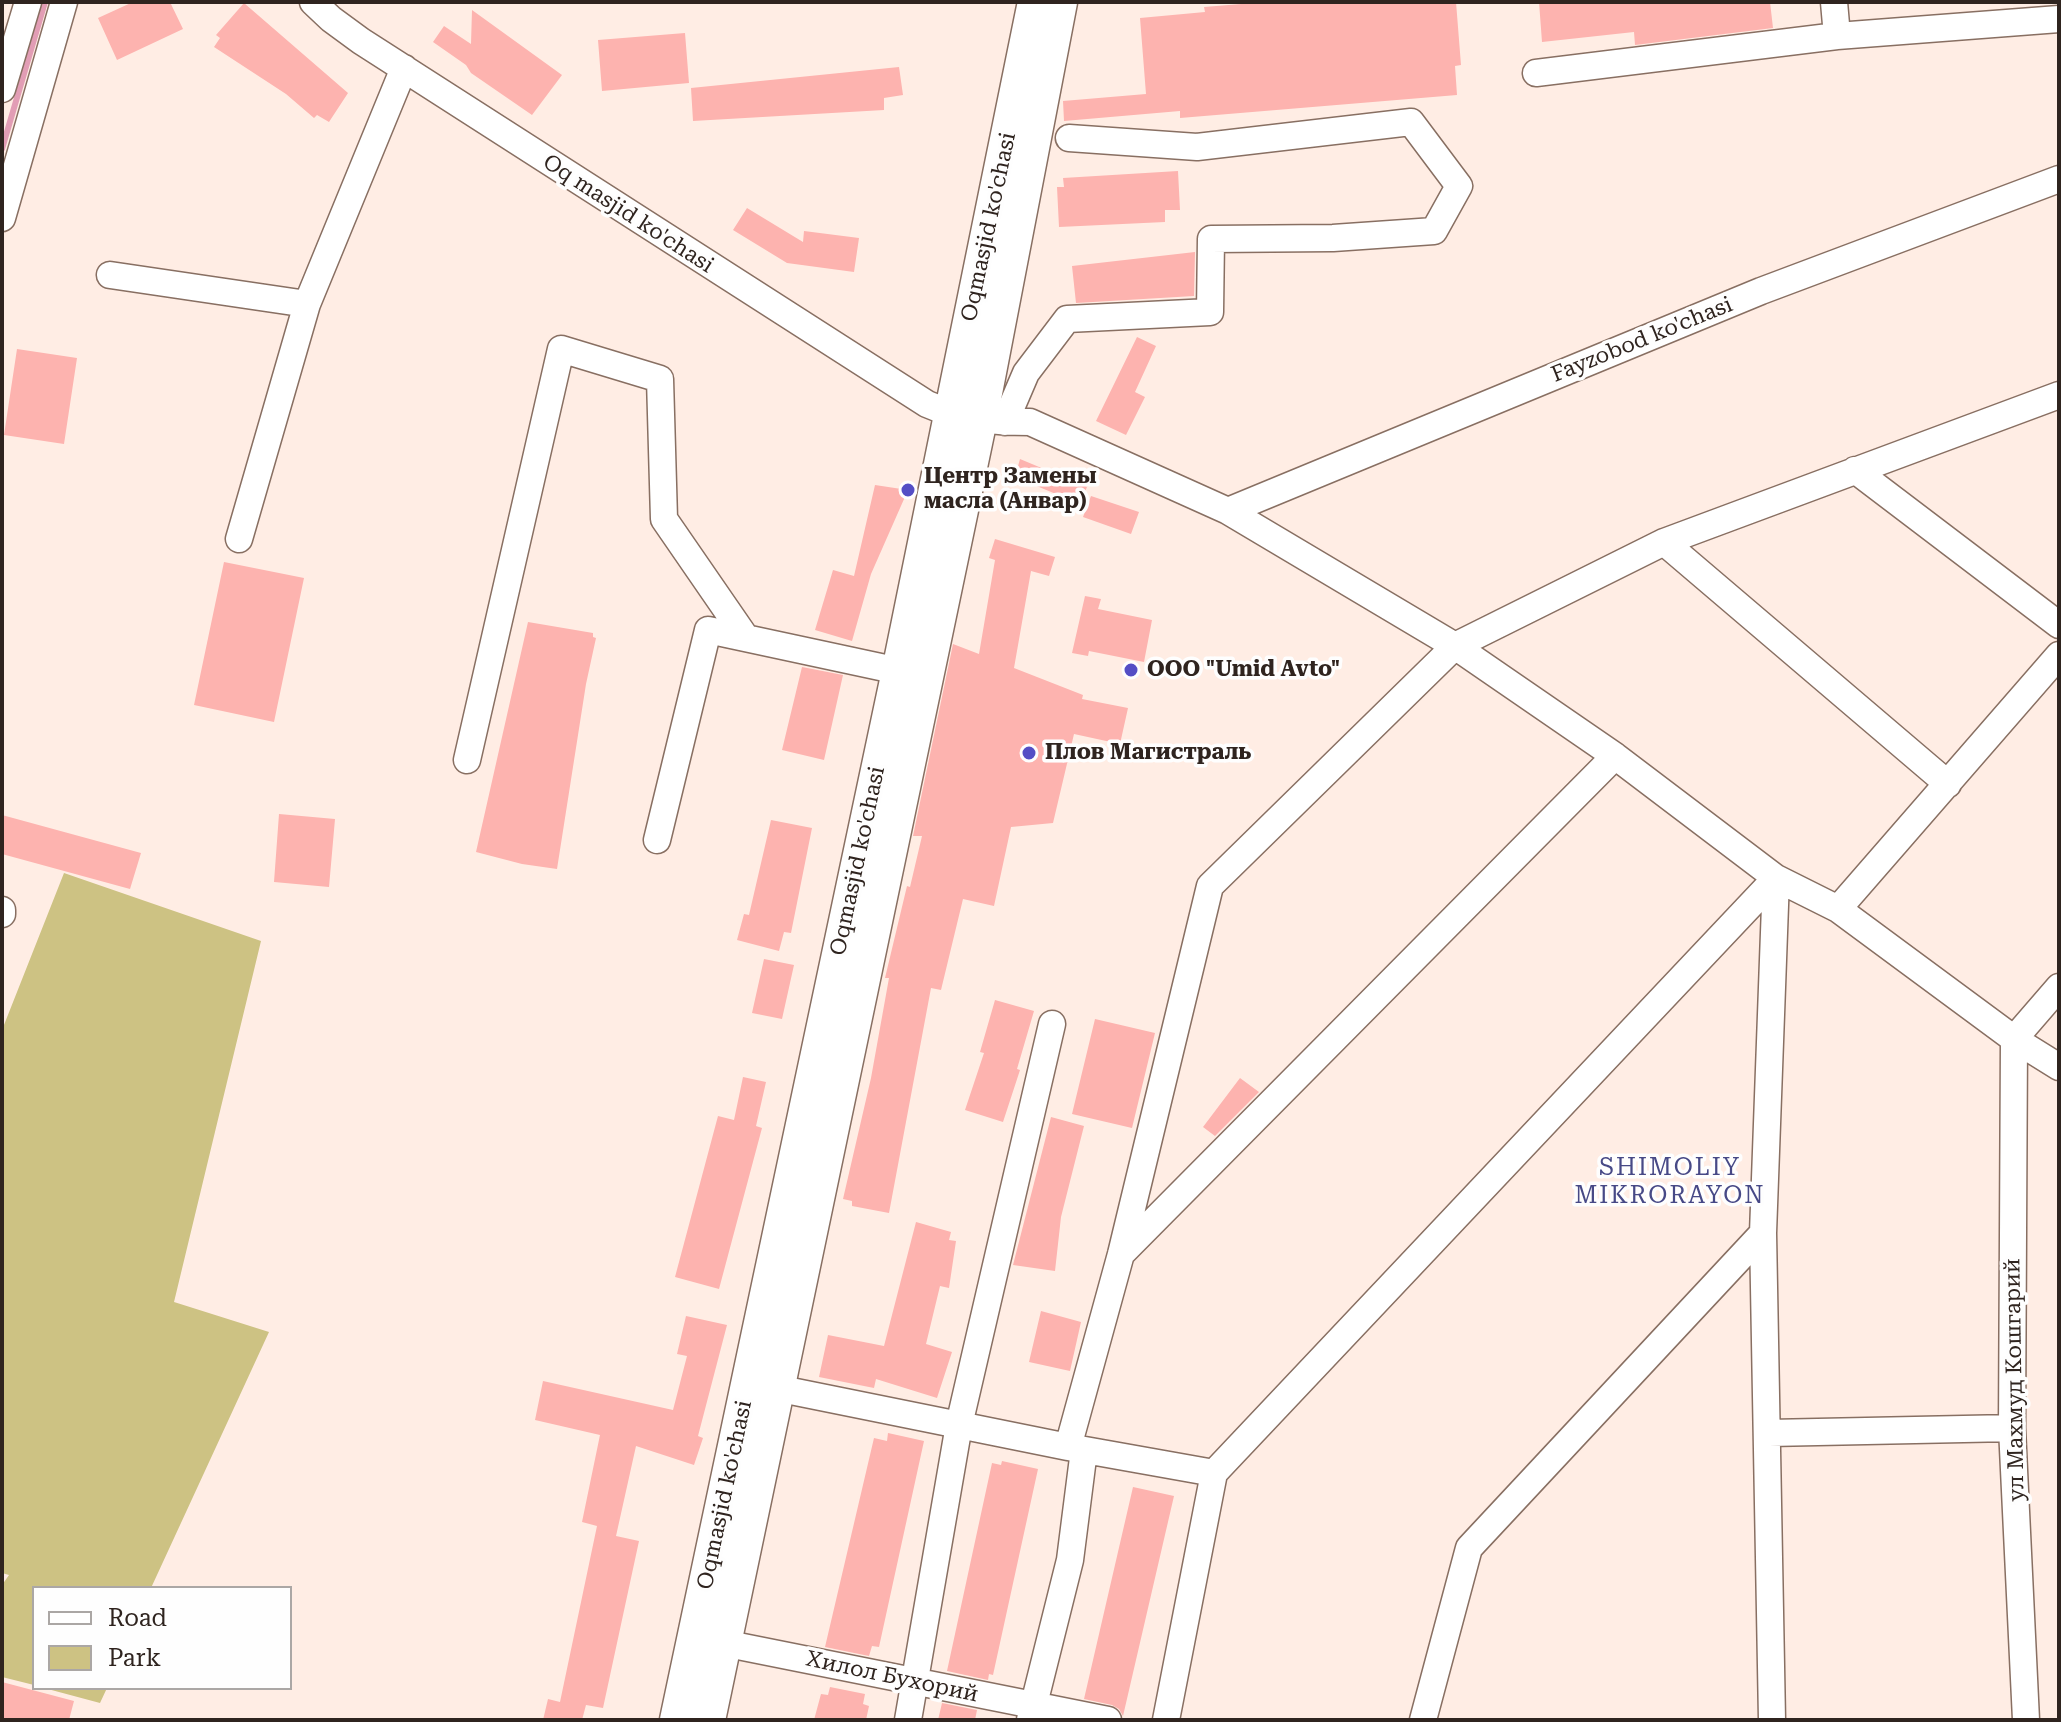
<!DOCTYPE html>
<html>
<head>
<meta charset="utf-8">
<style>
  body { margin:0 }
  #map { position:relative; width:2061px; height:1722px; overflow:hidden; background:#ffede4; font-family:"Roboto Serif",serif }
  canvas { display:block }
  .frame { position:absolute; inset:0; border:4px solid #2f241f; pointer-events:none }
  .legend { position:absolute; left:32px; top:1586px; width:260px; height:104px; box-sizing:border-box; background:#fefefe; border:2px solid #aba7a5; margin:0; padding:10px 14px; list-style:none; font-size:24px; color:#2f241f }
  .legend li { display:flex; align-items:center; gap:16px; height:40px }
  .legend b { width:40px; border:2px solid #aba7a5 }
</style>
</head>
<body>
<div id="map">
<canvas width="2061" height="1722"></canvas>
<div class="frame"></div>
<ul class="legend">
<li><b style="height:10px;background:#fff"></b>Road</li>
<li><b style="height:22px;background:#cdc283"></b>Park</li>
</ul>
</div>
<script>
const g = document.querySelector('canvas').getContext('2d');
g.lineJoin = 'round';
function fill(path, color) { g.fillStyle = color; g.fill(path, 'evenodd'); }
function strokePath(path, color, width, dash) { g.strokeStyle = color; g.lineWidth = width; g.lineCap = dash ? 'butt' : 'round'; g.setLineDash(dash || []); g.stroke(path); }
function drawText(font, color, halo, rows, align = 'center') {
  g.font = font + ' "Roboto Serif",serif'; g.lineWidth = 7; g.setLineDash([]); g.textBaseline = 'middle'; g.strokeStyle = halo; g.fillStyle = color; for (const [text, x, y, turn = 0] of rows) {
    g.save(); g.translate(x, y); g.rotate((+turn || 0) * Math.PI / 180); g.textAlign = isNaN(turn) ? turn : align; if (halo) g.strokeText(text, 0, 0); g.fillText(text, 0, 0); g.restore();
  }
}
fill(new Path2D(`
  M64,873L261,941L174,1302L269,1332L151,1588H34V1685L2,1677V1585L9,1575L2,1573V1030Z
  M44,1688H107L100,1703Z`), '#cdc283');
strokePath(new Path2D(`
  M2,149L45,2`), '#e29db5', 6);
fill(new Path2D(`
  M133,2H170L183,29L117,60L98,18Z
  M1266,2H1456L1461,65L1455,66L1457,95L1180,118V111L1064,121L1063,101L1146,94L1140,18L1205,12L1204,7Z
  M1539,2H1770L1773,28L1635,45L1634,32L1542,42Z
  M244,3L348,93L329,122L317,115L314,118L286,94L214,47L220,38L216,35Z
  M472,10L562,75L532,115L471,73L466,65L433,42L444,26L471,44Z
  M685,33L689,83L602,91L598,40Z
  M899,67L903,95L884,98V110L693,121L691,88Z
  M1178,171L1180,210H1165V222L1059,227L1057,187H1064L1063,178Z
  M747,208L803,242L804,231L859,238L854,272L787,263L733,230Z
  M1195,252L1194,296L1076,303L1072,266Z
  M1137,337L1156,346L1135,392L1145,397L1126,435L1096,421Z
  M17,349L77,358L64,444L4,435Z
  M1020,459L1087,487L1080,504L1015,477Z
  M875,485L908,490L871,574L852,641L815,630L833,570L854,576Z
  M1091,496L1139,512L1131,534L1083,517Z
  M995,539L1055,557L1049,576L1031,571L1014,668L1083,695L1082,699L1128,708L1120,744L1074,734L1053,823L1011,827L994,906L963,899L941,990L931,988L889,1213L852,1206V1201L843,1199L871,1078L889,978H885L907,886L910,887L922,836H913L953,644L979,654L995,560L989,558Z
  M224,562L304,578L274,722L194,705Z
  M1085,596L1101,599L1098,609L1152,620L1144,662L1089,651L1088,656L1072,653Z
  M528,622L593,633V637L596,638L586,684L557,869L522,864L476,852Z
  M802,667L843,675L824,760L782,750Z
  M279,814L335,819L329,887L274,882Z
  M2,815L141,853L130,889L2,854Z
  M771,820L812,828L791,933L784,932L779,951L737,940L744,914L749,915Z
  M764,959L794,965L782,1019L752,1013Z
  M995,1000L1034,1011L1017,1069L1020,1070L1003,1122L965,1110L984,1053L980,1052Z
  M1095,1019L1155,1033L1132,1128L1072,1114Z
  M743,1077L766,1082L756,1126L762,1128L719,1289L675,1277L718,1116L734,1120Z
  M1240,1078L1259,1092L1215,1136L1203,1127Z
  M1051,1117L1084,1126L1061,1217L1055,1271L1013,1265Z
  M916,1222L951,1232L949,1240L956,1241L949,1288L940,1286L926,1344L952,1352L937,1398L876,1379L874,1388L819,1377L828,1335L884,1346Z
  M1041,1311L1081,1322L1070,1371L1029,1362Z
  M686,1316L727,1325L698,1436L703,1438L694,1465L636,1446L616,1536L639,1541L603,1708L586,1705L582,1720H543L548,1699L560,1702L597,1526L582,1522L600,1435L535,1420L543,1381L673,1410L687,1356L677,1354Z
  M888,1433L924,1441L879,1647L872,1646L869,1656L825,1647L874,1438L887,1441Z
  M1002,1461L1038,1469L993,1675L989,1674L988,1680L947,1671L992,1463L1001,1465Z
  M1133,1487L1174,1496L1123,1716L1119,1709L1112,1705L1084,1699Z
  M2,1682L74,1701L69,1720H2Z
  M830,1687L865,1694L863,1704L869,1706L866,1720H814L821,1694L828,1695Z
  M942,1703L977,1710L975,1720H938Z`), '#fdb3af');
const minor = new Path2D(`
  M313,2L331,19L361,41L927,404C961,419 994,422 1030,422L1228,511L1455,646L1615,756L1776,878L1838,909L2014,1039L2059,1067
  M1834,2L1837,36
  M1536,73L1837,36L2059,19
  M2,89L28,2
  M2,218L64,2
  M110,275L307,304L404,68
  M1005,422L1026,373L1067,319L1210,312L1211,239L1333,238L1434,231L1459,186L1411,122L1197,147L1069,138
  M1855,470L2059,625
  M1228,511L1761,291L2059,179
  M239,539L307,304
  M1664,542L1948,784
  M467,760L561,349L660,379L664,519L746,638
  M657,840L708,630L899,671
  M1838,909L2059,655
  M2,910V914
  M2014,1039L2012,1428L2026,1720
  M2014,1039L2059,987
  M1122,1253L1615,756
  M776,1388L1068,1447L1214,1473
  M1769,1433L2012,1428
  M1068,1447L1121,1254L1210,886L1455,646L1664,542L2059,395
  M723,1643L1108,1720
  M908,1720L959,1425L1052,1024
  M1030,1720L1070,1560L1084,1450
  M1166,1720L1214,1473L1776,878
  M1423,1720L1469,1548L1763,1233
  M1772,1720L1763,1233L1776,878`);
const major = new Path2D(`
  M677,1720L899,671L1035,2
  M708,1720L980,419L1060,2`);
strokePath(minor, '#886f62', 29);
strokePath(major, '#886f62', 37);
strokePath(minor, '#fff', 26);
strokePath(major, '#fff', 34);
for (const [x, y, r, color] of [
  [908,490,8,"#544ec5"],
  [1131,670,8,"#544ec5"],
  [1029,753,8,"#544ec5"]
]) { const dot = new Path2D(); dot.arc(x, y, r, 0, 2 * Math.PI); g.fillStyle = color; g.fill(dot); strokePath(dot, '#fefefe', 3); }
drawText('22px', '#2f241f', '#fefefe', [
  ["Oq masjid ko'chasi",628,214,33],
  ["Oqmasjid ko'chasi",989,227,-78],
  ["Fayzobod ko'chasi",1642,340,-22],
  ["Oqmasjid ko'chasi",858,861,-78],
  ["ул Махмуд Кошгарий",2015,1380,-91],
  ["Oqmasjid ko'chasi",725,1495,-78],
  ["Хилол Бухорий",892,1677,12]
]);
drawText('bold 22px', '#2f241f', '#fefefe', [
  ["Центр Замены",924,477],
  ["масла (Анвар)",924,502],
  ["ООО \"Umid Avto\"",1147,670],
  ["Плов Магистраль",1045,753]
], 'left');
g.letterSpacing = '2px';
drawText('24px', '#474986', '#fefefe', [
  ["SHIMOLIY",1670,1168],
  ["MIKRORAYON",1670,1196]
]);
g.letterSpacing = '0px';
</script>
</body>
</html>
